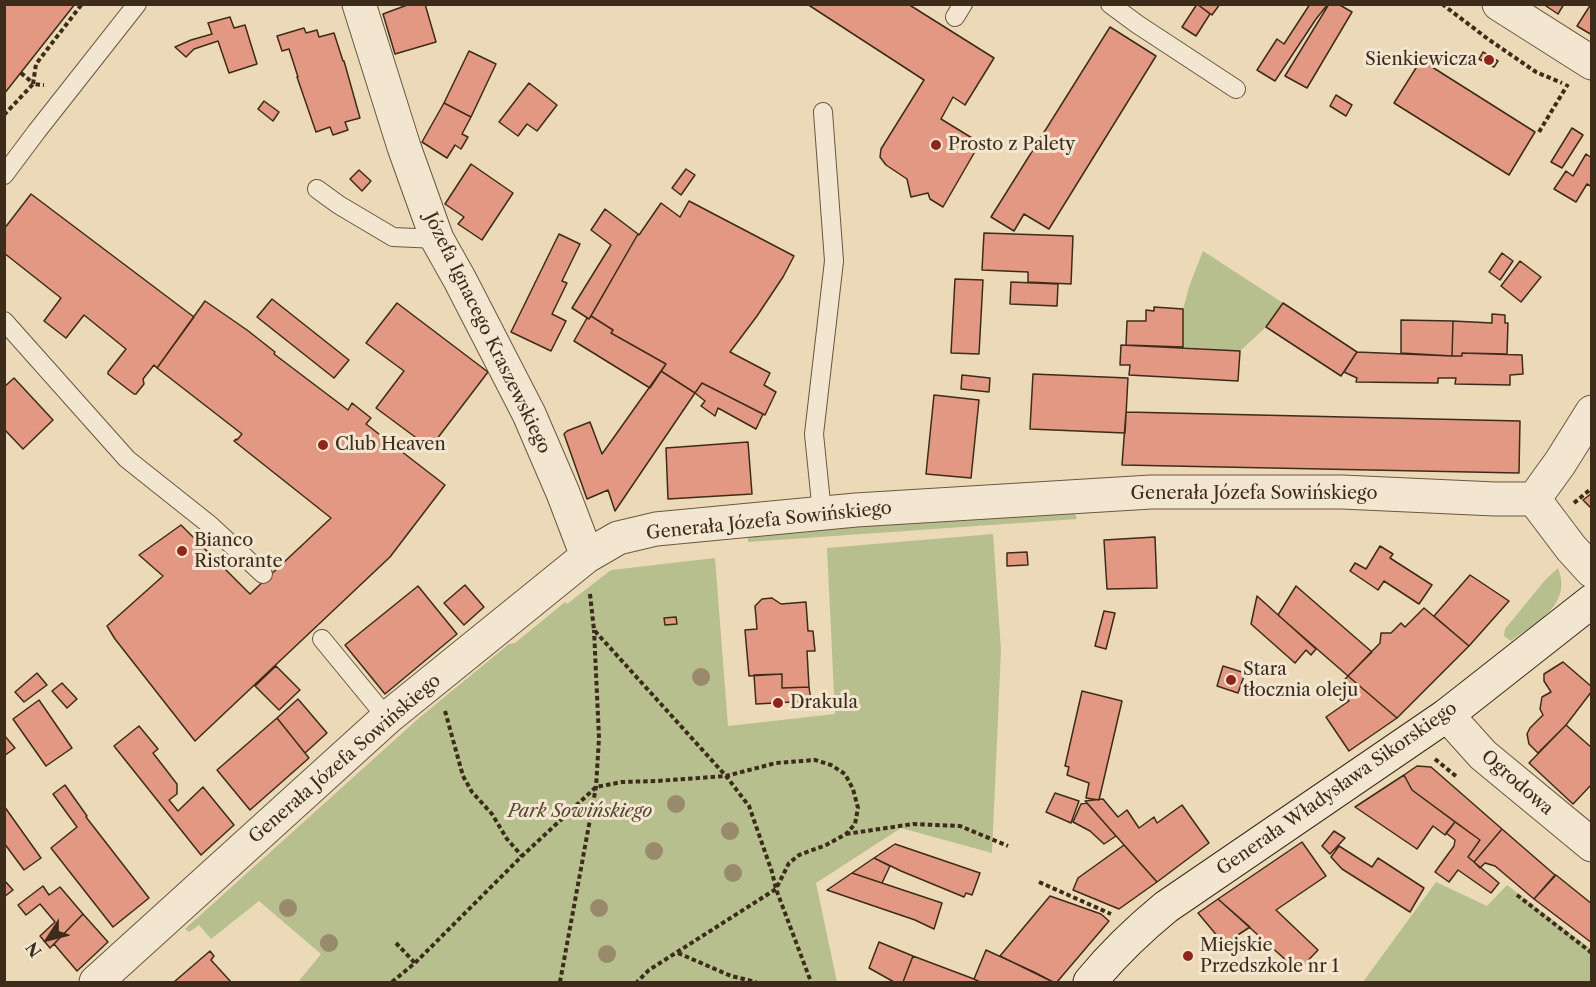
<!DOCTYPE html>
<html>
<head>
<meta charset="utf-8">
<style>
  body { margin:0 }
  #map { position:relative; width:1596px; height:987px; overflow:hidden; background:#ecd9b8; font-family:"Libre Caslon Text",serif }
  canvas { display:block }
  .frame { position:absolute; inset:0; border:6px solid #3d2c19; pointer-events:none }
  .north { position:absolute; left:18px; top:909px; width:60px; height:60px; -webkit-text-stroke:4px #f3e6d1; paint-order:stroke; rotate:234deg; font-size:16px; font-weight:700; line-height:24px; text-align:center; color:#3d2c19 }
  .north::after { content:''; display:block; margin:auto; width:21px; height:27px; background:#3d2c19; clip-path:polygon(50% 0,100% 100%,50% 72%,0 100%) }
</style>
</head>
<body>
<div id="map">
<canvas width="1596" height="987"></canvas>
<div class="frame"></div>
<div class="north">N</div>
</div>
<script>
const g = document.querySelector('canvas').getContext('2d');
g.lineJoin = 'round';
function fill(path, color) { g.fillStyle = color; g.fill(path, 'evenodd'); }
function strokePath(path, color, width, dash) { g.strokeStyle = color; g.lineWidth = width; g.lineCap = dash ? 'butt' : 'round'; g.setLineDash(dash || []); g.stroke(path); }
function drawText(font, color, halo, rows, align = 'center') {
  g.font = font + ' "Libre Caslon Text",serif'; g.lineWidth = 6; g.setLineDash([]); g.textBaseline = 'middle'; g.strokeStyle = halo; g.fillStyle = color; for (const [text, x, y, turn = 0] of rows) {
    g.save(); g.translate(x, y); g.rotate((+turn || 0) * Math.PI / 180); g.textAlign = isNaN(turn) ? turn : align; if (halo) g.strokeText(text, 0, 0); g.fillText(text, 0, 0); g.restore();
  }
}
fill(new Path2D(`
  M1203,251L1283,303L1266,327L1240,351L1183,347V309L1190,284Z
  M1071,509L1075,514L1077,519L748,542V532Z
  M993,534L1001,650L992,853L901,828L816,883L837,982H298L321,954L259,901L211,939L199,925L189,932L185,929L419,718L509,644L515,643L565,602L567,604L611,570L715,558L728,726L835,714L827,548Z
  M1558,568C1573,605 1535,623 1511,641L1504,636L1505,629L1546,579Z
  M1436,882L1487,906L1507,885L1591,949V982H1363Z`), '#b7bf8f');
const building = new Path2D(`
  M4,4H75L4,94Z
  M410,4H425L436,42L395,54L383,14Z
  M807,4H908L994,58L965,105L953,97L941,119L977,141V148L943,207L930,199L928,193L911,197L907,179L886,165L880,157L881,149L924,80Z
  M1197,4H1220L1212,15Z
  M1197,4L1210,14L1196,36L1182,27Z
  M1310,4H1328L1316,19L1275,81L1257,70L1277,39L1284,44Z
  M1329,4H1338L1352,12L1307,88L1285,76Z
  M1543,4H1564L1558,14Z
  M1591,4H1592V35L1577,26Z
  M230,17L234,28L245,25L257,64L229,73L218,41L194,49L186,57L175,47L191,40L212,34L208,23Z
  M1110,27L1156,56L1049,229L1024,214L1014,231L991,217Z
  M304,28L306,33L317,30L319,37L334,33L343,61H344L360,118L345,122L348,130L333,135L330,127L316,132L297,77H298L289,49L282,51L277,36Z
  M469,51L496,64L471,117L444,103Z
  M1483,52L1498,61L1494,67L1479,59Z
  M1421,60L1535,132L1509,175L1394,103Z
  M529,83L557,105L537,131L527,124L518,136L499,122Z
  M1336,95L1352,105L1346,116L1330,106Z
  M264,101L279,112L273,121L258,109Z
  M444,103L471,117L462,134L468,137L461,149L455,145L447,158L422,142Z
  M1572,128L1583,135L1562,168L1551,162Z
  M1586,154L1592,158V187L1587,184L1576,202L1554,189L1566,171L1573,176Z
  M471,164L513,193L482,240L458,224L464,217L445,204Z
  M686,169L695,175L681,195L672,188Z
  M359,170L371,181L362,191L350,179Z
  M31,194L194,317L157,368L154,365L143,379L144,384L136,394H134L108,374V372L126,349L84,315L66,338L44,321L61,298L4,253V229Z
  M689,201L794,256L783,277L757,316L730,352L770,373L764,385L776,392L765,415L702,383L695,393L661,371L666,364L611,333L613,330L591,316L638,234L639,235L661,203L680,217Z
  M605,209L638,234L589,319L572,308L611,245L591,230Z
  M984,233L1073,236L1071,284L1028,282V272L982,270Z
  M559,234L580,244L562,281L567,283L552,314L566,321L551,351L511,332Z
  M1502,253L1513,261L1500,280L1489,272Z
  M1520,261L1541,277L1521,302L1501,286Z
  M955,279L983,280L979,354L951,353Z
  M1011,282L1058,284L1057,306L1010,304Z
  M272,299L349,360L334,378L257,317Z
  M205,301L247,330L275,352L274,354L348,410L352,403L371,418L366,424L445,485L390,557L195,741L115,639L107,626L163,576L139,555L181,525L250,594L331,518L234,441L236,439L237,440L242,434L157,368Z
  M397,303L488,372L430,448L376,408L404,371L366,343Z
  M1283,303L1357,352L1341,376L1266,327Z
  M1154,307L1183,309V347L1126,345L1127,321H1146V310L1154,311Z
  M1492,314L1505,315V323H1508L1507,354L1462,353V356H1452L1453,321L1492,323Z
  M591,316L613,330L611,333L666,364L650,388L574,341L587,318L589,319Z
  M1401,320L1453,321L1452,356L1401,353Z
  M1121,345L1240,351L1238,381L1129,375L1130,365H1120Z
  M1357,352L1452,356H1462V353L1522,355L1523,374L1510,375V385L1455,384L1456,378H1438V383L1356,382L1357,378L1344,372Z
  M661,371L695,393L615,511L608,490L587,499L564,434L567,431L590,422L602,454Z
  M1033,374L1128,378L1125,433L1030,429Z
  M962,375L990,378L989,392L961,389Z
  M14,378L53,420L23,449L4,429V387Z
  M702,383L763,414L756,429L718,408L715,416L701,406L705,401L695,393Z
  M934,395L979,400L971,478L926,474Z
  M1126,412L1520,421L1519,473L1122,465Z
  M748,442L752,494L668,499L666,448Z
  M1592,493V509L1583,500Z
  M1155,537L1157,588L1107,589L1104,540Z
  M1380,546L1393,554L1390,558L1432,585L1419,604L1384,581L1378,590L1350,571L1355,563L1366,569Z
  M1027,552L1028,565L1007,566V553Z
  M1470,575L1509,601L1469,646L1434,616Z
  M465,585L484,607L464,625L444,603Z
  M418,586L457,634L385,694L345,645Z
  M1296,586L1372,652L1348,676L1278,615Z
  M1257,596L1316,649L1311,655L1306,650L1295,663L1251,624Z
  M772,598L781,604L806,602L808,631H813L815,651H807L809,687L782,688V674L749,676L745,630L757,629L755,606L762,599Z
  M1424,608L1469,646L1397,718L1348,676L1380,643L1381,633H1391L1401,623L1405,627Z
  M1104,611L1115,613L1106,649L1095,646Z
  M676,617L677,624L665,625L664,618Z
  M1563,662L1592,687V691L1566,725L1538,753L1529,744L1527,734L1530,728L1543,715L1540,709L1542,697L1551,692L1544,681V674Z
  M276,666L300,690L279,710L255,686Z
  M1223,666L1245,673L1238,693L1217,686Z
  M37,673L47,685L24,702L15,692Z
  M782,674V688L809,687L811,701L756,704L754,675Z
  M1348,676L1397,718L1349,751L1326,717L1349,701L1335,690Z
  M62,683L77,699L67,708L52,691Z
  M1082,691L1122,701L1099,800L1086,798L1089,783L1067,775L1069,767L1065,766Z
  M298,699L327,733L305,753L277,718Z
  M39,700L72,748L46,766L13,719Z
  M277,718L309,758L250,810L217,770Z
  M1566,725L1592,748V784L1573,804L1529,763Z
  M139,726L158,749L153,753L177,784V794L169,800L178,811L203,787L234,825L201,855L114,746Z
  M4,735L15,748L4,756Z
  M1417,766L1431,767L1502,829L1474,862L1468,857L1480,840L1412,790L1404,775Z
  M1404,775L1412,790L1455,822L1445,835L1433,826L1417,849L1355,807Z
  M65,785L87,816L86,817L149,898L113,927L51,848L77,827L53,794Z
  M1055,793L1079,801L1071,823L1046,812Z
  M1103,799L1118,817L1127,810L1139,828L1154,817L1157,823L1182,805L1209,843L1157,882L1085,801Z
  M1087,803L1116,836L1104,844L1090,831L1073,822L1081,804Z
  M4,806L41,858L24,870L4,843Z
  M1455,822L1480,840L1468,857L1499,883L1491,893L1458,870L1449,882L1435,872L1454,846L1455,840L1446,833Z
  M1502,829L1555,875L1534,899L1495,866L1485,863L1480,868L1474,862Z
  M1334,831L1345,838L1330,854L1322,846Z
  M1302,842L1326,876L1276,910L1318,950L1298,971L1218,899Z
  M895,844L980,873L972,895L966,893L964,897L901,871L874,858Z
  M1124,845L1157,882L1119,909L1073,890L1078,878Z
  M1339,846L1372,867L1378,858L1424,888L1410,912L1342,869L1331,857Z
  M874,858L890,866L882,883L852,873Z
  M852,873L942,903L934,929L915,920L827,890Z
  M1556,875L1592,904V943L1534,899Z
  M4,880L13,890L4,897Z
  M43,886L49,895L60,887L83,914L50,948L40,936L55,922L40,904L26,915L18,905Z
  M1050,896L1101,914L1109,921L1057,982H1053L1000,956L1019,933Z
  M1218,899L1250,927L1224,944L1198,913Z
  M83,914L108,942L77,971L54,944Z
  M879,942L913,956L903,982H894L869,968Z
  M986,950L1034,972L1053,982H980L974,979Z
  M210,951L214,956L211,960L231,982H174Z
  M913,956L974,979L980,982H903Z`);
fill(building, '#e29882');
strokePath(building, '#3d2c19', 1.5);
const service = new Path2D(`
  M1110,4L1137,24L1236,89
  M955,17L963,4
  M4,175L37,131L137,4
  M317,189L339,205L393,237L437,239
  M4,321L127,459L210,525L263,574
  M822,513L814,434L834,261L823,112
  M322,639L387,718`);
const minor = new Path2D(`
  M359,4L404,147L437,239L460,280L529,414L563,493L587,556
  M1592,412L1560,463L1534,499L1571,548L1592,571
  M1447,715L1483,755L1592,845
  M96,982L387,718L587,556L618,538L656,529L856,510L1151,492H1342L1495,499H1534`);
const tertiary = new Path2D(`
  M1499,4L1592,63`);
const secondary = new Path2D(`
  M1090,982C1113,954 1138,930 1166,907L1447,715L1592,601`);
strokePath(service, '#695741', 20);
strokePath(minor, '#695741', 35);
strokePath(tertiary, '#695741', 35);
strokePath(secondary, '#3d2c19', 35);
strokePath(new Path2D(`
  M1442,4L1488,39L1536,72L1562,83
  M21,73L33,83
  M33,84L36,64L82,4
  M4,115L33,84L44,85
  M1539,132L1568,84
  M1574,503L1592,488
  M590,594L594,630L726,776L749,806L772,872L776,889L811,982
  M445,711L463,776L472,792L492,814L507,839L522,856
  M1435,759L1457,777
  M846,834L913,824L960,826L1008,846
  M1039,882L1111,914
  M1517,895L1592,953
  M396,943L415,963
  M678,953L731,976L756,982
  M392,982L415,963L522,856L596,787L622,782L657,781L726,776L776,763L815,760L831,765L845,774L853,789L858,808L855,824L846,834L826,845L799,855L789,863L776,889L649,970L637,982
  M560,982L596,787L599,738L594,630`), '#3d2c19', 4, [4.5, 3]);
strokePath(service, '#f3e6d1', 18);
strokePath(minor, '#f3e6d1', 33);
strokePath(tertiary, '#f3e6d1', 33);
strokePath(secondary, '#f3e6d1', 33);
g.fillStyle = '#998a6e';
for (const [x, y] of [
  [701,677],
  [676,804],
  [730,831],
  [654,851],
  [733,873],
  [288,908],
  [599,908],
  [329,943],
  [607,954]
]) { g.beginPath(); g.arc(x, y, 9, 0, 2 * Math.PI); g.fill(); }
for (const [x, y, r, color] of [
  [1489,60,6,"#8f2418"],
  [936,145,6,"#8f2418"],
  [323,445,6,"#8f2418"],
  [182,551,6,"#8f2418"],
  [1231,680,6,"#8f2418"],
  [778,703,6,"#8f2418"],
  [1188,956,6,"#8f2418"]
]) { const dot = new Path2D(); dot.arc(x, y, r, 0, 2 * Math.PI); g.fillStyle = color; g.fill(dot); strokePath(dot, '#f3e6d1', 2); }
drawText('18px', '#3d2c19', '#f3e6d1', [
  ["Sienkiewicza",1477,60,"right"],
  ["Prosto z Palety",948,145],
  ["Club Heaven",335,445],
  ["Bianco",194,541],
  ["Ristorante",194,562],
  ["Stara",1243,670],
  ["tłocznia oleju",1243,691],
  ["Drakula",790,703],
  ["Miejskie",1200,946],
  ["Przedszkole nr 1",1200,967]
], 'left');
drawText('18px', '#3d2c19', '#f3e6d1', [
  ["Józefa Ignacego Kraszewskiego",487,333,64],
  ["Generała Józefa Sowińskiego",1254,494],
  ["Generała Józefa Sowińskiego",769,521,-6],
  ["Generała Józefa Sowińskiego",345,759,-41],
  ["Ogrodowa",1517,783,41],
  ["Generała Władysława Sikorskiego",1337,789,-35]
]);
drawText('italic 18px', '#554931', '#f3e6d1', [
  ["Park Sowińskiego",580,812]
]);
</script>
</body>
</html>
